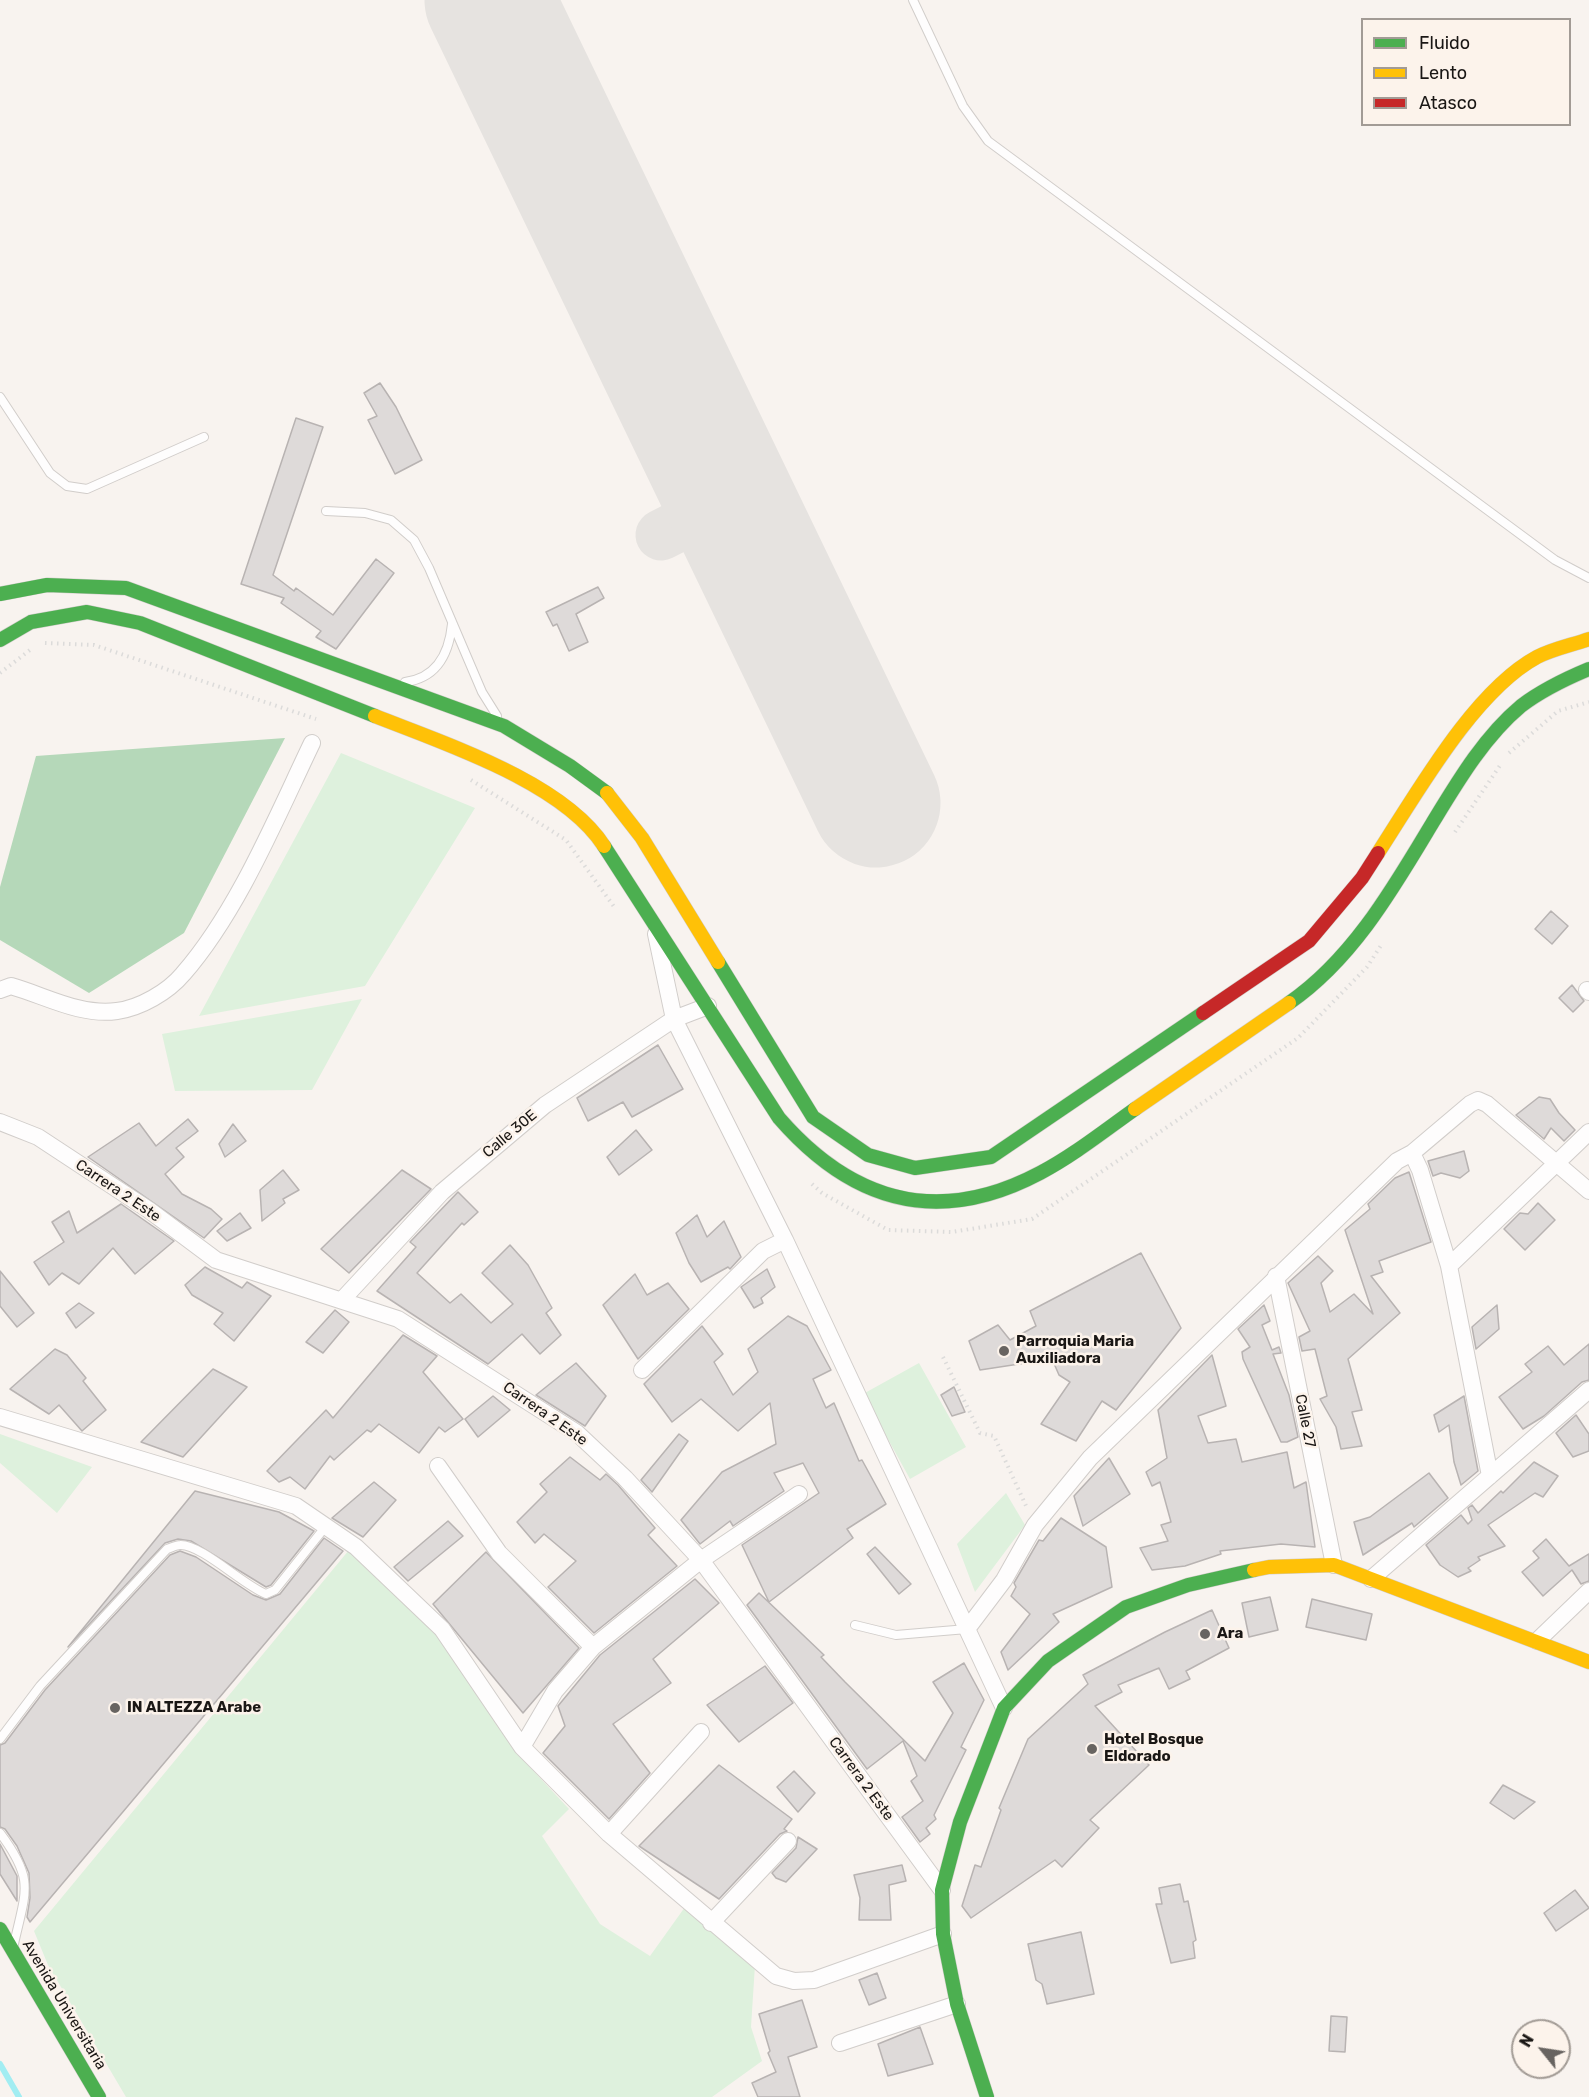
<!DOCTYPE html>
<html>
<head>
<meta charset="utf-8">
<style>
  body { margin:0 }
  #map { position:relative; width:1589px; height:2097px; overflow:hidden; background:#f8f3ef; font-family:Rubik,sans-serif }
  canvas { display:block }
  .legend { position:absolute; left:1361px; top:18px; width:210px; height:108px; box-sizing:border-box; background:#fcf3eb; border:2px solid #a29b95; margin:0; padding:8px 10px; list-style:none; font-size:18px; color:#1a1715 }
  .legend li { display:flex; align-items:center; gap:12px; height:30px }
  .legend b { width:30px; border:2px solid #a29b95 }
  .north { position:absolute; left:1511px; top:2019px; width:60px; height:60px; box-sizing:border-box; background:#fcf3eb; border:2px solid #a29b95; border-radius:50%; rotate:300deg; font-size:16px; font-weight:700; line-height:24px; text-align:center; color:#1a1715 }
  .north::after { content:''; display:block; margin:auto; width:21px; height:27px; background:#686461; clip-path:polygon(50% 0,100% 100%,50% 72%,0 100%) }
</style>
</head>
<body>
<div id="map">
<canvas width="1589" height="2097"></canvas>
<ul class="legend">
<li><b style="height:8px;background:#4caf50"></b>Fluido</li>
<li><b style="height:8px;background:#ffc107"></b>Lento</li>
<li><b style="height:8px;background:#c62828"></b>Atasco</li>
</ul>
<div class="north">N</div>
</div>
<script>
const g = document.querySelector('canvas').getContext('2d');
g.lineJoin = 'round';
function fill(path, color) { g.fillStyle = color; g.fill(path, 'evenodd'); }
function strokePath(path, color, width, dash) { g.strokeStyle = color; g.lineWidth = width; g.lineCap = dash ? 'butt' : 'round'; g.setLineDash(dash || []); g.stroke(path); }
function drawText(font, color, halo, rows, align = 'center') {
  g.font = font + ' Rubik,sans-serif'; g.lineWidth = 5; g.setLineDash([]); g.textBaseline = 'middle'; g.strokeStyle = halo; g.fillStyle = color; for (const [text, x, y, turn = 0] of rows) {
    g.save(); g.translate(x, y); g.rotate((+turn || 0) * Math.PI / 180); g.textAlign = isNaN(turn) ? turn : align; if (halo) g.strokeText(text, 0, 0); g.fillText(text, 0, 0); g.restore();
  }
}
fill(new Path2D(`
  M341,753L475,808L365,986L199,1016Z
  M362,999L312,1090L175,1091L162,1034Z
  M919,1363L966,1447L910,1479L863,1394Z
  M0,1434L92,1467L57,1513L0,1463Z
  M1006,1493L1025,1525L975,1592L957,1544Z
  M349,1550L428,1623L515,1751L569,1809L542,1836L600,1924L650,1956L685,1907L755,1965L751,2027L762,2061L712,2097H126L48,1965L34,1931Z`), '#def1dd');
fill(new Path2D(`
  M285,738L184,933L89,993L0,940V887L36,756Z`), '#b5d8b9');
strokePath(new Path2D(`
  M0,2064L19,2097`), '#a2edf2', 6);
strokePath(new Path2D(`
  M661,535L730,500`), '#e6e3e0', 51);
strokePath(new Path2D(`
  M489,0L876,803`), '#e6e3e0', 129);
const building = new Path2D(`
  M380,383L396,407L422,460L395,474L368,420L377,416L364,393Z
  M296,418L323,427L273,575L294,591L296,588L333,615L376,559L394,573L336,649L316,637L321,631L281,603L284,598L241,584Z
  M598,587L604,598L576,614L588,642L569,651L557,624L553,626L546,612Z
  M1551,911L1568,926L1552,944L1535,929Z
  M1572,985L1584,1001L1573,1012L1559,998Z
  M658,1045L683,1089L632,1117L623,1102L588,1121L577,1098Z
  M1539,1097L1550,1099L1559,1113L1575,1130L1564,1141L1551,1128L1544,1139L1516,1115Z
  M188,1119L198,1131L176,1148L184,1157L165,1174L182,1194L211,1209L222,1219L204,1238L88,1157L139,1123L156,1146Z
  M233,1124L246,1141L225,1157L219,1144Z
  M636,1130L652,1150L619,1175L607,1157Z
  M1464,1151L1469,1171L1460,1178L1441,1173L1433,1176L1428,1161Z
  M283,1170L299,1190L283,1199L285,1203L262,1221L260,1190Z
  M402,1170L431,1189L349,1273L321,1249Z
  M1409,1172L1431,1242L1379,1261L1383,1272L1371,1276L1400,1313L1348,1359L1362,1410L1352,1412L1362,1446L1341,1449L1336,1427L1320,1399L1327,1396L1315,1349L1302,1351L1299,1337L1310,1331L1288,1283L1318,1256L1333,1271L1321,1283L1330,1312L1354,1294L1373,1314L1345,1230L1370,1209L1368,1204L1395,1178Z
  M458,1192L478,1212L464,1225L462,1223L417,1273L450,1303L461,1294L491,1323L513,1304L482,1273L510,1245L528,1265L552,1308L546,1313L561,1335L540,1354L522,1334L488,1364L377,1291L416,1247L410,1242Z
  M1538,1203L1555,1220L1525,1250L1504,1229L1520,1213L1528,1214Z
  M121,1204L174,1241L135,1274L113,1248L79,1284L62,1273L49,1285L34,1262L64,1242L52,1222L69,1211L77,1233Z
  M240,1213L251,1228L227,1241L217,1231Z
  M697,1215L707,1237L724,1221L741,1257L730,1269L728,1267L701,1282L689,1263L676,1233Z
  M1141,1253L1181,1328L1116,1410L1102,1401L1076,1441L1041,1424L1070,1382L1059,1375L1052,1359L980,1370L969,1341L998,1325L1010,1340L1036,1326L1030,1311Z
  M205,1267L242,1288L247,1282L271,1296L234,1341L214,1324L223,1313L192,1295L185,1285Z
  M767,1269L775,1287L761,1298L763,1303L754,1308L741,1287Z
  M0,1271L34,1313L17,1327L0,1306Z
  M635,1274L647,1295L668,1283L689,1309L638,1359L603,1305Z
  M79,1303L94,1313L76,1328L66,1313Z
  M1264,1305L1270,1321L1262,1325L1272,1350L1279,1347L1281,1353L1273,1354L1289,1395L1298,1437L1287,1442H1281L1243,1359L1242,1352L1250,1347L1238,1329Z
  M1497,1305L1499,1329L1476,1349L1472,1327Z
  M335,1310L349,1322L323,1353L306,1342Z
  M788,1316L807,1326L831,1370L813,1379L826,1408L834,1403L859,1461L862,1460L886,1504L847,1529L853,1538L769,1602L742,1545L819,1493L803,1463L774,1473L784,1491L733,1526L730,1521L700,1544L681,1520L722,1472L776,1444L770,1403L738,1431L701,1399L672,1422L644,1384L702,1326L723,1354L714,1362L733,1395L758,1372L748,1349Z
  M403,1335L437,1356L423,1372L463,1419L445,1432L439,1427L419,1453L379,1424L371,1432L367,1430L334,1460L330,1456L305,1489L290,1477L279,1482L267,1471L326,1410L333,1418Z
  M1589,1344V1380L1582,1382L1544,1416L1523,1429L1499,1397L1532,1372L1525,1364L1548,1346L1564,1365Z
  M55,1349L67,1355L86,1378L83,1381L106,1410L82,1431L59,1405L49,1414L10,1389Z
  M1212,1355L1226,1406L1198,1416L1208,1443L1236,1439L1242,1462L1287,1452L1294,1488L1306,1482L1315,1547L1281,1544L1220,1551L1221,1554L1185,1566L1152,1570L1140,1548L1168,1541L1161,1525L1171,1522L1160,1482L1152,1486L1146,1472L1167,1458L1158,1410Z
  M576,1363L606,1396L585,1426L536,1395Z
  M213,1369L247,1387L183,1457L141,1442Z
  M954,1387L965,1412L952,1416L941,1395Z
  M493,1396L510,1410L478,1437L465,1419Z
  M1464,1396L1478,1471L1461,1485L1454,1462L1449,1425L1439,1432L1434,1415Z
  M1576,1415L1589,1434V1451L1573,1457L1556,1433Z
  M679,1434L688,1441L652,1492L641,1480Z
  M570,1457L600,1480L606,1474L618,1485L655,1528L648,1535L677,1566L594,1633L548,1587L576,1561L544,1534L535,1543L517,1522L547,1492L540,1484Z
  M1109,1458L1130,1494L1083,1526L1074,1496Z
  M1534,1462L1558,1476L1543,1497L1535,1493L1488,1525L1505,1546L1478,1557L1480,1560L1468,1568L1471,1571L1458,1577L1440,1565L1426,1545L1461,1515L1468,1524L1472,1520L1468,1508L1472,1505L1478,1513L1501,1491L1503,1493Z
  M1429,1473L1448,1498L1414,1527L1412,1523L1363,1555L1354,1522L1370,1517Z
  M374,1482L396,1500L363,1537L332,1518Z
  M195,1491L279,1512L314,1531L271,1585L266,1587L191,1541L178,1539L165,1543L68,1647Z
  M1061,1518L1106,1547L1112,1587L1053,1614L1059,1622L1008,1670L1001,1652L1030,1614L1011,1596L1016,1587L1014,1583L1039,1540L1043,1541Z
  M448,1521L463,1536L408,1581L394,1567Z
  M324,1538L343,1551L30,1922L27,1917L30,1898L29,1873L17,1846L5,1829L0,1827V1745L5,1743L45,1690L170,1555L180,1551L196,1557L253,1595L266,1600L280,1594Z
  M1546,1539L1569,1566L1589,1554V1581L1581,1584L1572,1570L1543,1596L1522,1572L1539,1558L1533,1551Z
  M875,1547L911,1584L899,1594L867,1554Z
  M486,1552L579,1648L523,1713L433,1604Z
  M695,1579L719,1603L653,1659L671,1683L613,1724L650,1773L609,1819L543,1753L565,1726L558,1706L600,1655Z
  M759,1593L824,1655L821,1657L845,1682L925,1761L953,1713L933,1682L964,1663L984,1700L961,1747L966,1750L934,1815L936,1819L926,1828L930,1834L920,1842L902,1817L923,1801L911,1781L917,1776L903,1741L867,1769L747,1605Z
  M1270,1597L1278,1630L1249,1637L1242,1603Z
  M1312,1599L1372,1614L1366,1640L1306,1627Z
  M1212,1610L1229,1648L1186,1671L1190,1679L1169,1689L1159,1668L1118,1685L1122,1692L1095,1706L1149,1765L1090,1820L1099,1828L1062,1867L1055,1860L971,1918L962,1906L975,1865L981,1867L1001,1810L999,1808L1028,1739L1088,1684L1083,1675L1165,1632Z
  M765,1666L793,1703L739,1742L707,1705Z
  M719,1765L792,1819L784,1829L787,1831L780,1834L719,1899L639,1846Z
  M794,1771L815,1793L798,1812L777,1787Z
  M1503,1785L1535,1802L1514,1819L1490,1803Z
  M798,1837L817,1849L786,1882L776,1878L772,1873L796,1848Z
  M0,1844L17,1876V1901L0,1874Z
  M902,1865L906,1881L889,1885L891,1920H859L860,1898L854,1875Z
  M1180,1884L1184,1902L1188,1901L1196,1940L1193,1942L1195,1958L1171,1963L1156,1904H1162L1159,1888Z
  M1575,1890L1589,1908L1556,1931L1544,1913Z
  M1081,1932L1094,1994L1047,2004L1042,1984L1036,1980L1028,1944Z
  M877,1973L886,1998L869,2005L859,1980Z
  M802,2000L817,2047L788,2057L800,2097H758L752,2083L776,2072L768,2053L770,2051L759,2014Z
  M1331,2016L1347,2017L1345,2052L1329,2051Z
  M920,2027L933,2064L888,2076L878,2044Z`);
fill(building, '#dedad9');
strokePath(building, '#b8b3b2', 1.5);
const lane = new Path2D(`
  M913,0L963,106L988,141L1555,560L1589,578
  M0,397L50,473L67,486L87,489L204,437
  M326,511L365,513L391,520L414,540L429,568L482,692L497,716
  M405,682C437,678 449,654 452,624
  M855,1625L896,1635L967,1629
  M0,1739L40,1686L167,1549C171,1548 176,1545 180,1545C201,1544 243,1585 266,1594L275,1590L326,1526
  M0,1833C35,1880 26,1890 14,1944`);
const street = new Path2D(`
  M656,934L674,1019L785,1240L1004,1708
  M0,990L11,986C46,996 80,1016 117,1011C140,1008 168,992 183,974C238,911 276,818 312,743
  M1587,990L1589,992
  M0,1122L38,1137L149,1210L216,1260L398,1319L577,1433L625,1478L701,1560L942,1890
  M1412,1153L1420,1170L1449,1266L1490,1476
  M1449,1266L1589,1132
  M1276,1276L1334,1565
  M342,1300L442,1192L545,1105L674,1019L708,1006
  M642,1370L763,1251L785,1240
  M0,1417L296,1506L356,1547L442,1629L522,1747L609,1834L776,1976L794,1981L814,1980L943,1934
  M438,1466L499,1553L593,1647
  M1371,1579L1589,1390
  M967,1629L1004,1580L1035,1525L1090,1458L1397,1161L1412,1153L1470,1104L1478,1100L1487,1104L1589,1191
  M1537,1641L1589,1591
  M522,1747L555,1691L593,1647L701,1560L799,1494
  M609,1834L701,1732
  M711,1923L788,1841
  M840,2043L957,2004`);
const fast = new Path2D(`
  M0,594L47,585L126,588L504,726L570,766L607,793
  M0,640L31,622L87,612L140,623L375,716
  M604,846L779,1118C852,1202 938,1227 1040,1173C1074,1155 1104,1131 1135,1109
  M718,962L813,1117L868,1155L915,1168L991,1157L1203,1013
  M1289,1003C1353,959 1394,887 1433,822C1458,781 1484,737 1521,706C1542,690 1565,679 1589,669
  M0,1929L99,2097
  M987,2097L957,2004L943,1934L942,1890L960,1822L1004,1708L1048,1661L1126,1607L1188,1585L1254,1570`);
const slow = new Path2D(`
  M375,716C443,743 563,782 604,846
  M607,793L642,838L718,962
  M1378,853C1417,793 1474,691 1537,657C1552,649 1572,645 1589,639
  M1135,1109L1289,1003
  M1254,1570L1269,1567L1334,1565L1589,1662`);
const jam = new Path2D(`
  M1203,1013L1309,941L1362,878L1378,853`);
strokePath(lane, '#d1cdca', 10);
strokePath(street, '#d1cdca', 18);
strokePath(fast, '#d1cdca', 15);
strokePath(slow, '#d1cdca', 15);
strokePath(jam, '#d1cdca', 15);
strokePath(new Path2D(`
  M45,643L94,645L316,719
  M0,673L30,650
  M1509,753L1558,711L1589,702
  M471,780L566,840L615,908
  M1455,832L1501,764
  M812,1184L822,1193L888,1230L952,1232L1032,1219L1298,1038L1367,967L1382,944
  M943,1357L980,1433L994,1436L1027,1508`), '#dcdbda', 4, [1.5, 4.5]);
strokePath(lane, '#fefdfd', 8);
strokePath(street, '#fefdfd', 16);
strokePath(fast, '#4caf50', 14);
strokePath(slow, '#ffc107', 14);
strokePath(jam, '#c62828', 14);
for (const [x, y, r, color] of [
  [1004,1351,6,"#686461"],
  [1205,1634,6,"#686461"],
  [115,1708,6,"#686461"],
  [1092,1749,6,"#686461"]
]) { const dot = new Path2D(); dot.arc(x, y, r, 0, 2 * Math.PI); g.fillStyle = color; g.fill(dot); strokePath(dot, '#fcf3eb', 2); }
drawText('15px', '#1a1715', '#fcf3eb', [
  ["Calle 30E",510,1134,-40],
  ["Carrera 2 Este",118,1191,34],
  ["Carrera 2 Este",545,1414,35],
  ["Calle 27",1305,1421,79],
  ["Carrera 2 Este",861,1779,54],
  ["Avenida Universitaria",64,2005,59]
]);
drawText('bold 15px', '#1a1715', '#fcf3eb', [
  ["Parroquia Maria",1016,1342],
  ["Auxiliadora",1016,1359],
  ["Ara",1217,1634],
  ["IN ALTEZZA Arabe",127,1708],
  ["Hotel Bosque",1104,1740],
  ["Eldorado",1104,1757]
], 'left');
</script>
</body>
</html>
